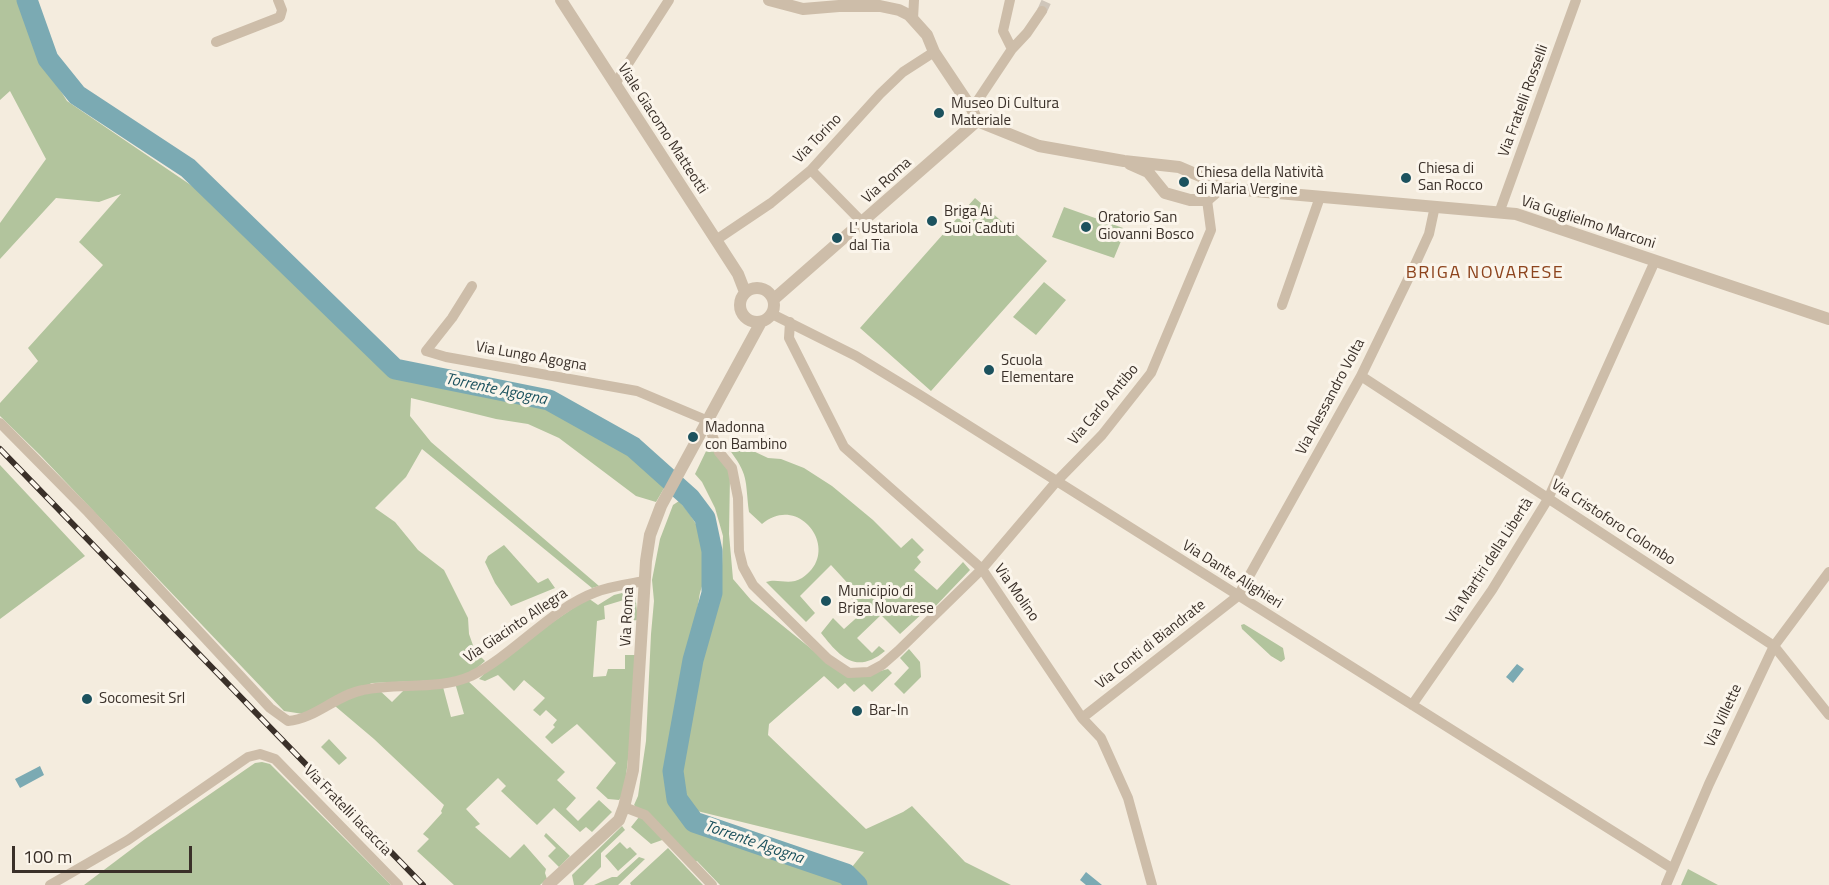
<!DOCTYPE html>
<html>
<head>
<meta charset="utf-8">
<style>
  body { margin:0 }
  #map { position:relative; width:1829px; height:885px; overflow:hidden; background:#f4ecde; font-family:"Titillium Web",sans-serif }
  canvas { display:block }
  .scale { position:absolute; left:12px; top:846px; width:180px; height:27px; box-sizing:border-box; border:3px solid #3a3029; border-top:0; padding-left:8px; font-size:18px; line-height:21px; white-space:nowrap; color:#3a3029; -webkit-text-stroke:4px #fbf5eb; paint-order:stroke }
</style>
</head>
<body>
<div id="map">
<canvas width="1829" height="885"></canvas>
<div class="scale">100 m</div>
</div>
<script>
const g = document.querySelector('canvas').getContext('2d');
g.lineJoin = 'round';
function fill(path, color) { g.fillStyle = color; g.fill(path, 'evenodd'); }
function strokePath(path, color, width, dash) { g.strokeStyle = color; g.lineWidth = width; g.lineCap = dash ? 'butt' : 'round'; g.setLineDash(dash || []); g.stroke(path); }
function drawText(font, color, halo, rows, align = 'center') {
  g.font = font + ' "Titillium Web",sans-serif'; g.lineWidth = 6; g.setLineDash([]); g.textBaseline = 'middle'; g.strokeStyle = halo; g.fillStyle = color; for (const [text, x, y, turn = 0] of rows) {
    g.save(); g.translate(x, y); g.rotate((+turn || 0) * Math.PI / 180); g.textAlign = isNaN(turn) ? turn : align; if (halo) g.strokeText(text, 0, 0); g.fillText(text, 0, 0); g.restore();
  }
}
fill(new Path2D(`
  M0,0H25L42,61L67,101L232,213L394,371L546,407L670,478L656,502L636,496L559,438L528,424L496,419L411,398L410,416L431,442L599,586L592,588L422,449L406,477L375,508L395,522L418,550L444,570L468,618L469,634L475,651L485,661L470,674L444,680L372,683L303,714L284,711L40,455L0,416V403L38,361L28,348L103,265L79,242L121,194L99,202L56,198L0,259V223L46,159L10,91L0,100Z
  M975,198L1047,261L931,391L860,328Z
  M1064,207L1126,229L1114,258L1052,237Z
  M1044,282L1066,300L1036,335L1013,317Z
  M732,441L768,458L781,459L804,468L832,486L873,520L901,548L912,538L924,550L917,557L921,562L914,570L937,590L963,562L970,570L930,612L925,611L900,634L881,615L857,638L872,653L879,646L885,651C856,675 840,657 821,633L833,618L844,629L863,612L848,595L853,589L831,565L800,596L815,613L806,622L766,582C778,578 789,586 802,578C843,552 800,492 762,524L749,512C745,479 749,475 728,448Z
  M709,445L726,465L730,476L729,534L733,579L751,600L841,673L868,674L888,669L892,673L872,692L864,684L854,692L845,683L838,689L824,676L769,724L768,735L866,829L903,812L912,806L965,862L1011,885H860L848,872L864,852L693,810L679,786L682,746L697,663L714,619L722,566L723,536L715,508L702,482L695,474Z
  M0,465L85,556L0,619Z
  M679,501C694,518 711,544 708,568C706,578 700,588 699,599C695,619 696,639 690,659L671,771L675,800L693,823L845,877L854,885H720L697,861L694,863L634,805L638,796L646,741L651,634L654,601L652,580L660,539L673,505Z
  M504,545L538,583L548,578L555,588L511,606L495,583L485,562L488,556Z
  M630,591L635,593L638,620L629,621L627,599L604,606L605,619L597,621L593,677L606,676L608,669H625V655H638L635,700L624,793L619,800L608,799L596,788L616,763L577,724L552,744L545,737L555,727L553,725L557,720L546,710L540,716L533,710L545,698L524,680L514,691L498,675L485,681L479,679L486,672L487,667L588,598L598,605L614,595Z
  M1244,624L1283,648L1285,659L1281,662L1271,656L1242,629L1241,625Z
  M909,649L920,662L921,677L904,694L894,684L909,668L900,658Z
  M468,681L565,772L557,780L576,798L566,809L578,821L599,800L612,812L592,832L586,827L580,832L554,808L537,825L501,791L506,786L498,778L466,809L480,824L475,827L510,858L524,844L546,869L545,873L547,879L540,885H454L417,851L429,839L423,834L442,813L441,811L444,805L374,739L335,706L339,701L378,689L392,702L406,688L443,687L451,717L464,714L455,683Z
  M329,739L347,758L339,765L321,747Z
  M262,762L270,764L391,885H84L145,839L255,763Z
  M639,817H643L665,839L651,844L631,827Z
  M622,826L625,830L601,853V867L583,885H574L572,875Z
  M546,833L570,856L559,867L548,856L556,848L544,836Z
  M620,842L627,849L630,847L637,854L618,871L605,856Z
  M668,848L703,885H631L630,883Z
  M639,857L645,859L618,885H594L612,877H617Z
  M1688,869L1718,885H1681Z`), '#b2c49d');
fill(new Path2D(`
  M1517,664L1524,669L1513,683L1506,677Z
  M40,766L44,775L20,788L15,779Z
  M1086,872L1102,885H1086L1080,880Z`), '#7baab3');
strokePath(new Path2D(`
  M27,0L48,59L77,95L188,168L395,369L549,400L633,447L690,498L705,518L712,551V593L693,660L673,771L677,799L694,822L846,874L857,885`), '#7baab3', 21);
strokePath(new Path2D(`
  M1042,11L1047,0`), '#cfc6ba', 10, [10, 5]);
strokePath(new Path2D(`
  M1010,0L1003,31L1012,49
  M913,19L914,0
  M216,42L280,17L282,10L278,0
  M615,84L669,0
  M972,109L1012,49L1027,33L1042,11
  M811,170L863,223
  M1499,213L1576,0
  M716,240L771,203L811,170L880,94L903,72L934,52
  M472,286L452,318L426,351L446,357L637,391L706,420L719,452L732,468L738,498L739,551L743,567L753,585L828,659L849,673L869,672L882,665L898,651L982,569L1056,482L1102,435L1151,373L1211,230L1207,200
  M1282,305L1320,197
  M772,314L856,356L920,395L1673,869
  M790,322L789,338L844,447L982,569L1082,718L1101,738L1128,798L1152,885
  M1361,376L1774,646L1829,715
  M0,423L88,512L270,708L288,721C315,719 336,695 363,690C397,682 438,691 471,676C515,654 550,609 596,592C611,586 629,584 645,581
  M1412,705L1492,590L1548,499L1655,261
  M1082,718L1238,596L1361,376L1413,269L1429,234L1435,206
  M624,807L645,815L712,885
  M50,885L128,840L248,757L260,754L275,759L398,885
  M1666,885L1709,784L1774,646L1829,572`), '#cdbda9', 10);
strokePath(new Path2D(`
  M561,0L738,274L745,292
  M769,0L803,9L839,6H880L899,10L909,15L927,35L934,52L972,109L977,121
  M977,121L1039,146L1124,161L1179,167L1207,179L1221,188L1516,214L1829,319
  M1130,164L1148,172L1165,193L1190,200H1207L1221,188
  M740 305a17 17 0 1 1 34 0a17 17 0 1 1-34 0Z
  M774,299L977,121
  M548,885L619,820L624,807L633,770L646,561L650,535L661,506L761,322`), '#cdbda9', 12);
const rail = new Path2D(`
  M0,449L423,885`);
strokePath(rail, '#3a3029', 6);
strokePath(rail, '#fbf5eb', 4, [11]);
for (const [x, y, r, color] of [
  [939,113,6,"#1c525e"],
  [1406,178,6,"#1c525e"],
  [1184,182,6,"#1c525e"],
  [932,221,6,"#1c525e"],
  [1086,227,6,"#1c525e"],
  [837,238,6,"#1c525e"],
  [989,370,6,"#1c525e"],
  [693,437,6,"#1c525e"],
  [826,601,6,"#1c525e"],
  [87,699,6,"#1c525e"],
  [857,711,6,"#1c525e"]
]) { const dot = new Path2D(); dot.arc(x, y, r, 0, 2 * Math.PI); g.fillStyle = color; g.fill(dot); strokePath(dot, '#fbf5eb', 2); }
drawText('15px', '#3a3029', '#fbf5eb', [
  ["Via Fratelli Rosselli",1524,101,-70],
  ["Viale Giacomo Matteotti",662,129,57],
  ["Via Torino",818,139,-46],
  ["Via Roma",887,181,-42],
  ["Via Guglielmo Marconi",1588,223,18],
  ["Via Lungo Agogna",531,357,10],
  ["Via Alessandro Volta",1331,397,-62],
  ["Via Carlo Antibo",1104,405,-50],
  ["Via Cristoforo Colombo",1613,523,33],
  ["Via Martiri della Libertà",1490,561,-57],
  ["Via Dante Alighieri",1232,575,32],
  ["Via Molino",1016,593,55],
  ["Via Roma",628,617,-87],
  ["Via Giacinto Allegra",516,626,-34],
  ["Via Conti di Biandrate",1151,645,-38],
  ["Via Villette",1724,716,-65],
  ["Via Fratelli Iacaccia",347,811,46]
]);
drawText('15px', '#3a3029', '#fbf5eb', [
  ["Museo Di Cultura",951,104],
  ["Materiale",951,121],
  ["Chiesa di",1418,169],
  ["San Rocco",1418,186],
  ["Chiesa della Natività",1196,173],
  ["di Maria Vergine",1196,190],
  ["Briga Ai",944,212],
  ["Suoi Caduti",944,229],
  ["Oratorio San",1098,218],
  ["Giovanni Bosco",1098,235],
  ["L' Ustariola",849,229],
  ["dal Tia",849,246],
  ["Scuola",1001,361],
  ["Elementare",1001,378],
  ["Madonna",705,428],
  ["con Bambino",705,445],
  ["Municipio di",838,592],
  ["Briga Novarese",838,609],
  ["Socomesit Srl",99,699],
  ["Bar-In",869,711]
], 'left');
drawText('italic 16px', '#1c525e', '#fbf5eb', [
  ["Torrente Agogna",496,390,12],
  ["Torrente Agogna",754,843,19]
]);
g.letterSpacing = '1.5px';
drawText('18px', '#8d441d', '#fbf5eb', [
  ["BRIGA NOVARESE",1485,274]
]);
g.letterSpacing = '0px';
</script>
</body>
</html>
